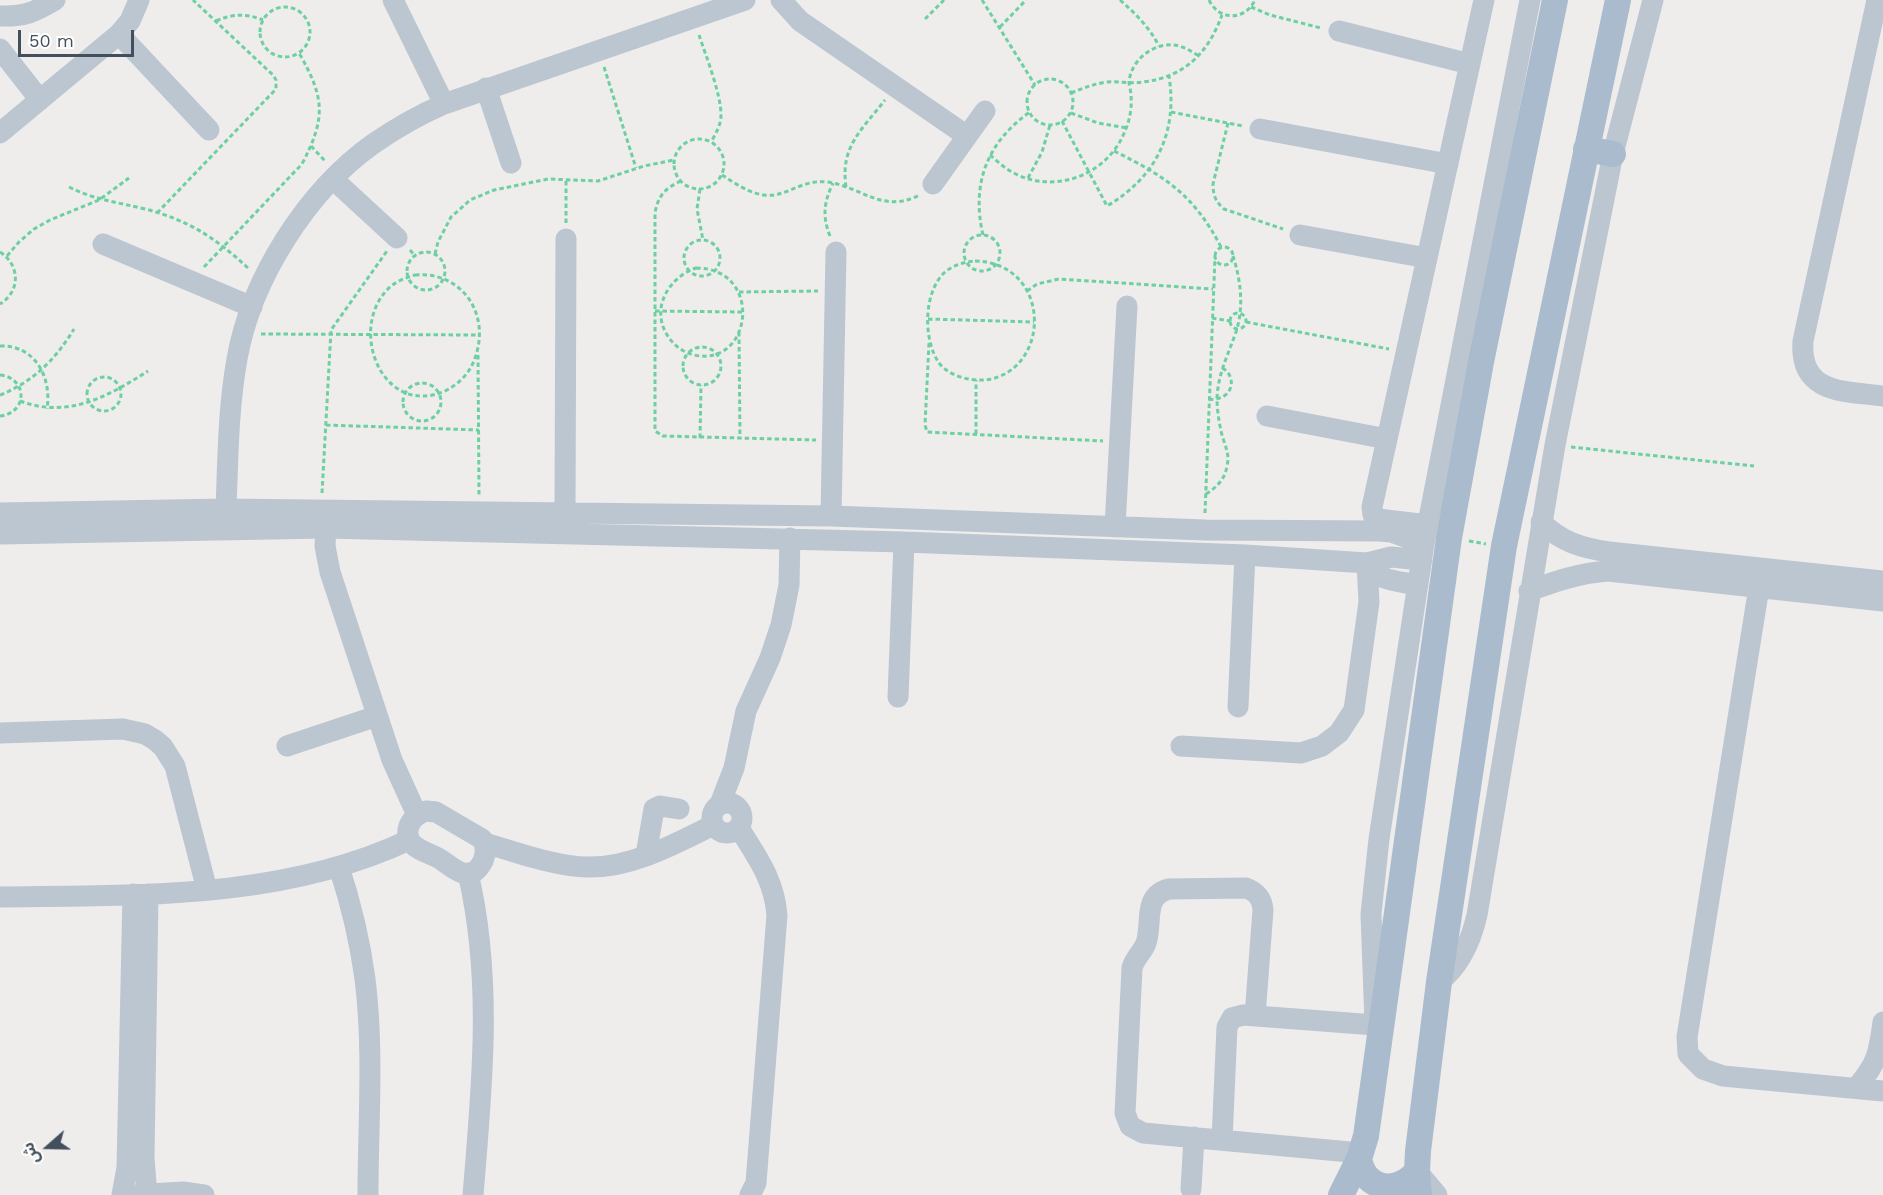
<!DOCTYPE html>
<html>
<head>
<meta charset="utf-8">
<style>
  body { margin:0 }
  #map { position:relative; width:1883px; height:1195px; overflow:hidden; background:#efecec; font-family:"Work Sans","Noto Sans Arabic",sans-serif }
  canvas { display:block }
  .north { position:absolute; left:18px; top:1117px; width:60px; height:60px; -webkit-text-stroke:4px #fff; paint-order:stroke; rotate:250deg; font-size:16px; font-weight:700; line-height:24px; text-align:center; color:#434f5a }
  .north::after { content:''; display:block; margin:auto; width:21px; height:27px; background:#434f5a; clip-path:polygon(50% 0,100% 100%,50% 72%,0 100%) }
  .scale { position:absolute; left:18px; top:30px; width:116px; height:27px; box-sizing:border-box; border:3px solid #434f5a; border-top:0; padding-left:8px; font-size:18px; line-height:21px; white-space:nowrap; color:#434f5a; -webkit-text-stroke:4px #fff; paint-order:stroke }
</style>
</head>
<body>
<div id="map">
<canvas width="1883" height="1195"></canvas>
<div class="north">ش</div>
<div class="scale">50 m</div>
</div>
<script>
const g = document.querySelector('canvas').getContext('2d');
g.lineJoin = 'round';
function strokePath(path, color, width, dash) { g.strokeStyle = color; g.lineWidth = width; g.lineCap = dash ? 'butt' : 'round'; g.setLineDash(dash || []); g.stroke(path); }
strokePath(new Path2D(`
  M982,0L1035,85
  M1120,0C1136,14 1149,27 1159,46
  M1209,0C1219,21 1245,21 1255,0
  M260 32a25 25 0 1 1 50 0a25 25 0 1 1-50 0Z
  M1251,7L1270,15L1321,28
  M925,19L944,0
  M216,21C233,14 245,13 263,20
  M1000,27L1026,0
  M699,35C706,56 721,94 721,115C721,125 716,133 711,142
  M604,67L636,168
  M1027 102a23 23 0 1 1 46 0a23 23 0 1 1-46 0Z
  M1071,93C1083,88 1094,84 1107,82C1119,81 1131,84 1143,82C1185,77 1208,53 1222,15
  M1171,112L1243,126
  M1071,113L1098,123L1127,128
  M1062,121L1107,206C1156,177 1178,133 1169,76
  M1228,123L1213,184C1213,196 1216,202 1224,209L1283,229
  M674 164a25 25 0 1 1 50 0a25 25 0 1 1-50 0Z
  M311,146L326,162
  M1114,151C1165,176 1194,195 1221,247
  M990,155C999,163 1008,171 1020,176C1061,193 1109,172 1125,131C1130,120 1132,107 1131,95C1131,91 1129,86 1129,82C1131,60 1153,43 1174,45C1183,46 1191,51 1199,56
  M722,175C735,183 748,193 764,195C786,198 801,179 827,182C863,187 881,214 920,195
  M1028,178L1042,152L1050,125
  M681,181C665,188 658,196 655,213V431L663,436L816,440
  M69,187C95,200 117,202 145,209C189,220 217,239 249,269
  M846,187C840,146 862,130 885,100
  M700,189L697,209L703,240
  M157,213L276,89V80L273,75L193,0
  M566,223V179
  M964 253a18 18 0 1 1 36 0a18 18 0 1 1-36 0Z
  M983,235C971,184 987,142 1030,112
  M830,236C822,216 824,202 833,183
  M684 258a18 18 0 1 1 36 0a18 18 0 1 1-36 0Z
  M1215 256a9 9 0 1 1 18 0a9 9 0 1 1-18 0Z
  M410,250L415,256
  M0,252C20,265 21,291 0,304
  M407 271a19 19 0 1 1 38 0a19 19 0 1 1-38 0Z
  M435,254L438,242L451,217L470,200L494,190L548,179L598,181L644,166L674,160
  M7,256L19,242L34,229L50,220L99,200L129,178
  M975,261C1053,263 1052,372 985,380C969,381 949,376 939,363C923,340 923,292 945,272C954,265 964,262 975,261Z
  M204,267L302,164C326,118 325,98 299,53
  M696,268C764,268 753,368 694,355C682,352 672,344 666,333C651,306 670,277 696,268Z
  M415,275C462,271 491,314 475,358C470,373 459,384 445,391C383,418 348,331 387,290C394,282 405,278 415,275Z
  M1027,291L1037,284L1059,279L1213,289
  M739,292L818,291
  M655,311L744,312
  M1230 321a8 8 0 1 1 16 0a8 8 0 1 1-16 0Z
  M1212,318L1230,321
  M928,319L1034,322
  M1246,322L1389,349
  M739,332L740,439
  M261,334L479,335
  M929,343L925,425L927,432L1103,441
  M0,346C35,345 52,377 47,409
  M683 366a19 19 0 1 1 38 0a19 19 0 1 1-38 0Z
  M478,355L479,495
  M0,375C28,378 28,413 0,416
  M87 394a17 17 0 1 1 34 0a17 17 0 1 1-34 0Z
  M403 402a19 19 0 1 1 38 0a19 19 0 1 1-38 0Z
  M0,395C33,382 56,359 74,329
  M1209,400C1214,399 1220,399 1224,396C1235,389 1233,373 1222,368
  M20,401C68,419 107,397 148,371
  M326,425L479,430
  M976,434V380
  M700,438L701,385
  M1571,447L1754,466
  M322,493L331,330L387,251
  M1206,494C1217,487 1225,479 1227,466C1230,454 1225,446 1222,435C1219,423 1217,410 1217,398C1218,374 1228,355 1236,332C1244,307 1241,281 1233,256
  M1205,513L1215,257
  M1469,541L1486,544`), '#6dd0a0', 3, [4.5, 3]);
strokePath(new Path2D(`
  M393,0L444,104
  M781,0L800,21L967,136
  M1877,0L1803,341C1799,394 1844,391 1883,396
  M0,16C24,17 35,12 55,0
  M1339,31L1470,64
  M119,34L209,130
  M0,49L40,100
  M486,88L511,163
  M1260,129L1448,164
  M0,133L119,34L130,21L139,0
  M333,179L397,238
  M933,184L985,111
  M1300,235L1427,258
  M103,244L252,307
  M1267,416L1387,439
  M226,509C228,459 228,409 237,359C251,279 307,191 373,144C396,128 419,115 444,104L745,0
  M0,513L226,509L831,516L1205,530L1380,531L1391,532L1424,544
  M565,513L566,239
  M831,516L836,252
  M1541,522C1561,542 1582,548 1609,552L1883,581
  M1428,525L1378,519L1373,515L1372,507L1484,0
  M1115,527L1127,306
  M326,528L325,546L330,572L392,760L417,815
  M0,534L326,528L904,542L1245,555L1367,563L1391,557L1422,560
  M1367,563C1377,582 1399,581 1418,585
  M1759,587L1687,1037L1688,1054L1703,1069L1723,1076L1883,1091
  M1529,591C1556,581 1580,573 1608,571L1883,601
  M898,697L904,542
  M1238,707L1245,555
  M0,733L123,729L145,734L155,740L163,747L175,766L207,890
  M287,746L377,716
  M1181,746L1301,753L1322,746L1339,733L1354,710L1369,602L1367,563
  M712 818a15 15 0 1 1 30 0a15 15 0 1 1-30 0Z
  M720,804L734,768L746,711L770,658L781,625L789,585L790,538
  M426,811L436,812L482,839C486,845 486,854 483,861C470,886 454,868 440,859C427,851 402,848 409,826C412,818 418,814 426,811Z
  M739,828C757,857 774,879 777,915L756,1183L750,1195
  M485,843C515,852 557,867 588,867C631,868 675,844 713,825
  M646,855L654,809L660,806L679,809
  M339,867C351,904 360,941 365,979C374,1050 368,1124 368,1195
  M468,873C493,980 482,1087 473,1195
  M0,897C137,895 282,900 409,840
  M1439,982C1460,966 1471,941 1477,915L1555,445L1613,154L1653,0
  M1255,1016L1263,910C1262,898 1257,892 1246,888L1169,889C1142,896 1153,923 1146,943C1143,952 1135,957 1132,968L1125,1113L1130,1126L1143,1133L1361,1153
  M1375,1023L1371,914L1379,839L1424,544L1530,0
  M1856,1088C1877,1064 1879,1053 1883,1022
  M1222,1140L1227,1027L1232,1018L1243,1015L1375,1025
  M1417,1171L1437,1195
  M1191,1189L1194,1137
  M122,1195L127,1168L133,894
  M133,1195L183,1192L204,1195
  M147,1195L144,1158L148,894`), '#bbc6d0', 21);
strokePath(new Path2D(`
  M1586,149L1613,154
  M1359,1159C1365,1191 1398,1195 1417,1171
  M1341,1195L1359,1159L1366,1136L1449,538L1481,362L1555,0
  M1419,1195L1417,1171L1418,1151L1439,982L1504,546L1618,0`), '#a9bbcd', 26);
</script>
</body>
</html>
